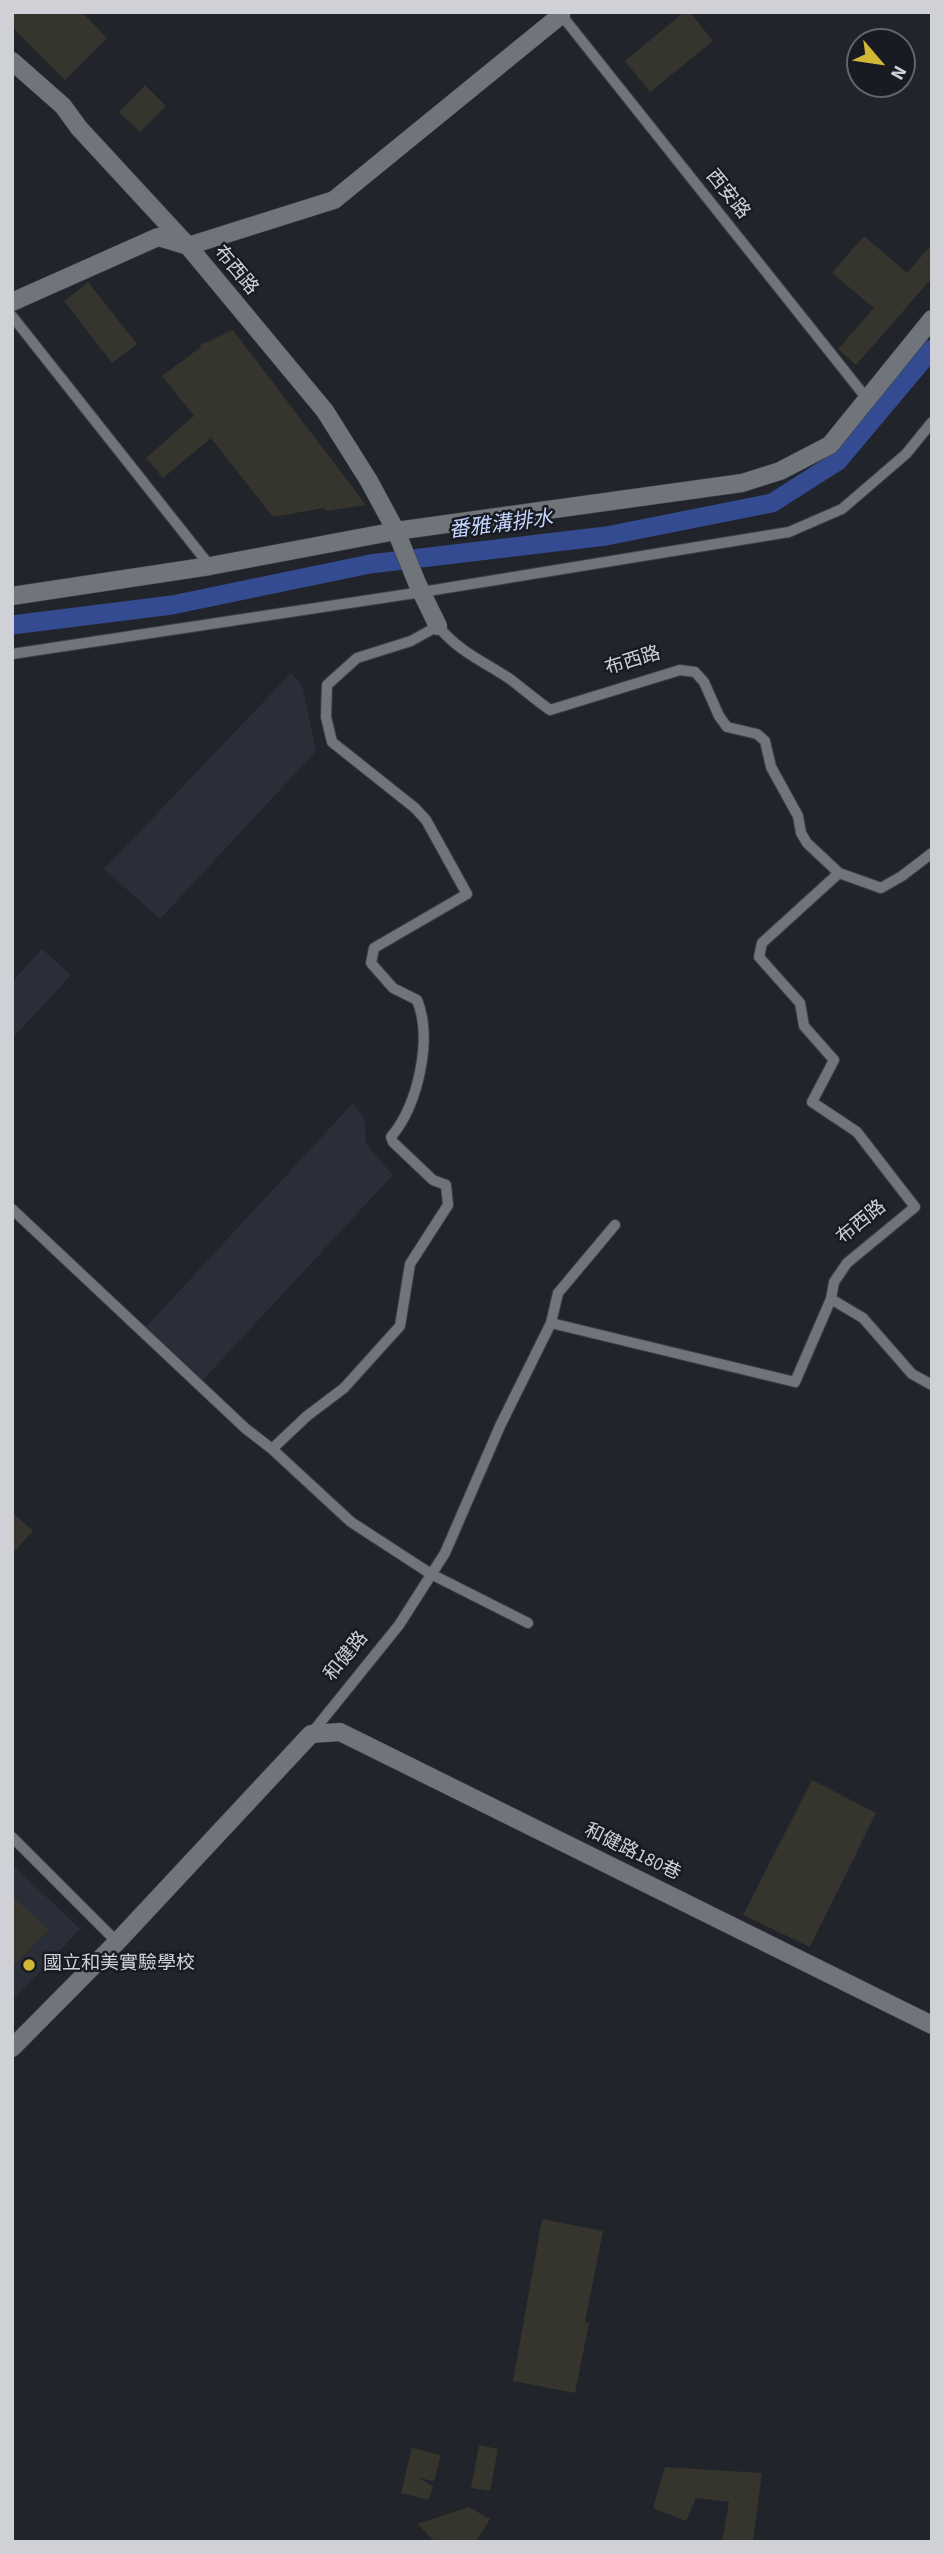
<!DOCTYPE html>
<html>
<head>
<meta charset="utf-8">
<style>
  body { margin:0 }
  #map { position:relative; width:944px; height:2554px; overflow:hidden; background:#21242a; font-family:"Source Sans 3",sans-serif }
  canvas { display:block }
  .frame { position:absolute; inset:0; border:14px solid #cfd1d6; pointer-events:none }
  .north { position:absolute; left:846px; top:28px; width:70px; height:70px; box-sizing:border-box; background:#181b21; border:2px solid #616469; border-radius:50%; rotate:119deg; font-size:19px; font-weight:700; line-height:28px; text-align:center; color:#cfd1d6 }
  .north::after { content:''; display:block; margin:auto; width:24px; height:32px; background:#d0b736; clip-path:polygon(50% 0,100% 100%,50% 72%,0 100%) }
</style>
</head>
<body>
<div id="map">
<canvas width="944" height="2554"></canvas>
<div class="frame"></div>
<div class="north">N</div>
</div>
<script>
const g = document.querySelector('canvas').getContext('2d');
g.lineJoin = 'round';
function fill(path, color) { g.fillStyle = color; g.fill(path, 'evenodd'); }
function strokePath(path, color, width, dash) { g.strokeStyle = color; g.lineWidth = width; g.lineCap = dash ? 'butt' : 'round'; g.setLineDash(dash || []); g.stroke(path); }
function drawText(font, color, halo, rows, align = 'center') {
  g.font = font + ' "Source Sans 3","Noto Sans TC",sans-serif'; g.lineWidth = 5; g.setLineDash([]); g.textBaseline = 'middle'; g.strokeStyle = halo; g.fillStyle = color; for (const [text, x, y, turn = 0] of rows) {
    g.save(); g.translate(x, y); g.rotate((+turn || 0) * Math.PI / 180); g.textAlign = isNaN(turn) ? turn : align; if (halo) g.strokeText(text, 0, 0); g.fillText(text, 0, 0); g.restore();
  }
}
fill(new Path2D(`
  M291,673L302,685L316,751L160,919L104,869Z
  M42,949L71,975L12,1039V982Z
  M353,1103L365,1119L366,1144L393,1175L203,1380L146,1327Z
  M12,1864L80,1929L12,2001Z`), '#292e39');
strokePath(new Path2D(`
  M12,625L172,605L370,564L606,536L772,503L838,461L932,349`), '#344b91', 19);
fill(new Path2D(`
  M12,12H82L107,38L65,80L12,27Z
  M684,12H690L713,41L650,92L625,61Z
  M145,85L166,106L140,132L119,112Z
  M864,236L907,273L932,244V278L856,365L838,349L874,308L832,273Z
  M88,282L137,344L112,363L64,301Z
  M233,330L366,505L326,511L324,508L273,517L211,438L163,478L146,458L194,416L162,376L201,347L200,345Z
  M12,1512L33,1531L12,1554Z
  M812,1780L876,1813L810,1947L743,1915Z
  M12,1896L49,1930L12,1967Z
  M542,2219L603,2231L585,2322L589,2323L575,2393L513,2381Z
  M479,2445L498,2449L490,2491L471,2488Z
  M412,2448L441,2455L434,2481L418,2478L433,2486L429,2500L401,2493Z
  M665,2467L762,2473L753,2542H722L729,2502L696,2498L686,2521L653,2508Z
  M469,2507L490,2519L476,2542H436L417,2524Z`), '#35342d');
const service = new Path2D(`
  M559,12L868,400
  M12,316L210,566
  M12,654L422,592L789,532L842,509L906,454L932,422
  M12,1209L245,1428L272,1449L351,1522L431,1574L528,1623
  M831,1299L834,1282L847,1263L915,1207L857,1132L812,1102L834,1060L804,1026L800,1003L759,957L762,943L839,873
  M551,1323L795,1382L831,1299L863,1318L912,1374L932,1385
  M272,1449L307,1416L344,1388L400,1326L410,1264L448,1205L446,1185L433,1180L393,1142L391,1137C418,1105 433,1039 417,1000L393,988L371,963L374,948L467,894L426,820L415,808L332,742L326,717L327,685L357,658L411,641L438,626C459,652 483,661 510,679C523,689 536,700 550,710L680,670L695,672L704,682L719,716L727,727L757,734L765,741L771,767L798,816L801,833L807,843L839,873L881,888L902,876L932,853
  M311,1734L399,1625L445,1553L500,1426L551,1323L558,1293L615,1225
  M12,1837L117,1942`);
const minor = new Path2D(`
  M12,61L63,106L79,128L188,246L325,411L369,481L396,531L417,583L438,626
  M12,302L158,237L188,246L334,200L561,15
  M12,596L210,566L396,531L742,483L780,471L830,445L932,319
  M12,2048L117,1942L311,1734L340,1732L932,2025`);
strokePath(service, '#3e4046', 12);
strokePath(minor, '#3e4046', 19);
strokePath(service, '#70747b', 10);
strokePath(minor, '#70747b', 18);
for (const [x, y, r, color] of [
  [29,1965,7,"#d0b736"]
]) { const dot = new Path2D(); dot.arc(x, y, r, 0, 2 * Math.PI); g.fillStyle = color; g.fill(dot); strokePath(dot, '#181b21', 2.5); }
drawText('19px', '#cfd1d6', '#181b21', [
  ["西安路",727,195,51],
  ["布西路",235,271,50],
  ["布西路",633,662,-17],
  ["布西路",862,1223,-39],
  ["和健路",347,1657,-51],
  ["和健路180巷",632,1853,26]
]);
drawText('19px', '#cfd1d6', '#181b21', [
  ["國立和美實驗學校",43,1965]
], 'left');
drawText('italic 21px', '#c4d5fe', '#181b21', [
  ["番雅溝排水",501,526,-7]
]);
</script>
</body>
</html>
